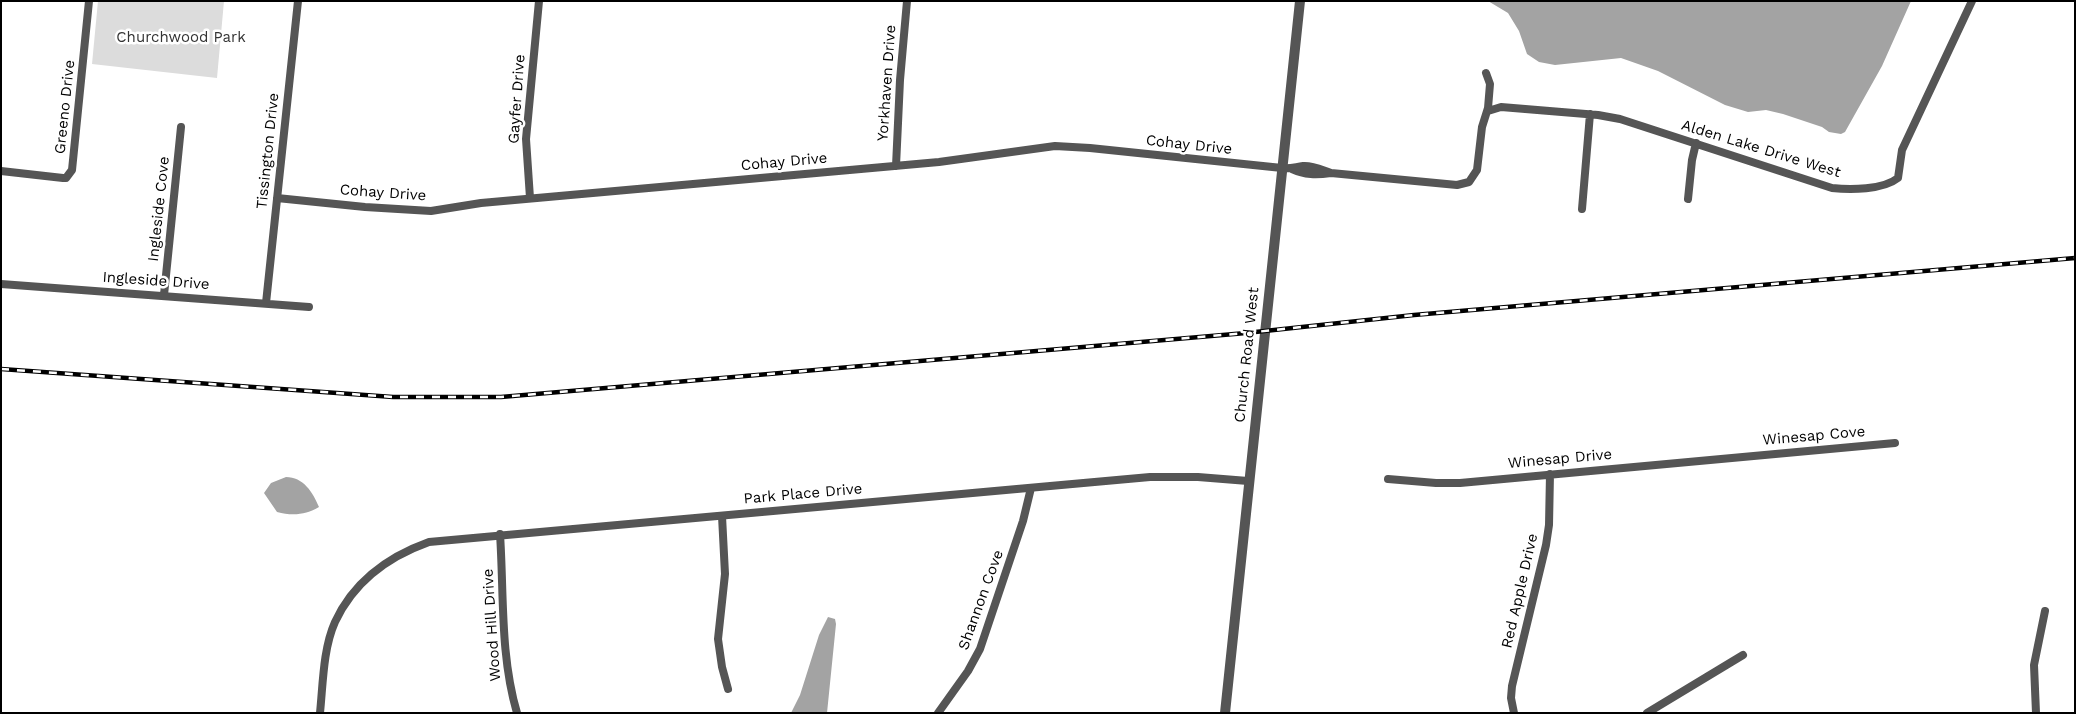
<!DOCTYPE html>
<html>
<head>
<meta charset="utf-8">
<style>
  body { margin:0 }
  #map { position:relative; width:2076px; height:714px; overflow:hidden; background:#fff; font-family:"Work Sans",sans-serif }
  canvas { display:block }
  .frame { position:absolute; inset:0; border:2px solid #000; pointer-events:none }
</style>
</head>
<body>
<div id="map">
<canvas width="2076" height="714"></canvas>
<div class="frame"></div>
</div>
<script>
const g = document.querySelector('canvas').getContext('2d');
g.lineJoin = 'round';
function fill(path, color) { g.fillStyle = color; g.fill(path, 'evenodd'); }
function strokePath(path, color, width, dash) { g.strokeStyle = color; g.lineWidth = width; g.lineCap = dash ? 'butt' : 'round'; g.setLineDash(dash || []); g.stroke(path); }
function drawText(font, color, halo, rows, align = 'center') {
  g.font = font + ' "Work Sans",sans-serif'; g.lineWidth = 5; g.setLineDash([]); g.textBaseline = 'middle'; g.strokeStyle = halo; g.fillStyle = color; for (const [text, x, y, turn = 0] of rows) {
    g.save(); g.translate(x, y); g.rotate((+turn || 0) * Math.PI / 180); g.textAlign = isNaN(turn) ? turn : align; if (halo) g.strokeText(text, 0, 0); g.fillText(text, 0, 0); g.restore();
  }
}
fill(new Path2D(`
  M98,1H224L217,78L92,64Z`), '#dcdcdc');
fill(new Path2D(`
  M1488,1H1911L1882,66L1845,132L1841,134L1829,132L1822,127L1783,114L1766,110L1748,112L1725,105L1658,71L1621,58L1555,65L1539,62L1527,54L1519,31L1508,13Z
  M286,477C303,477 313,492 319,507C306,515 292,516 277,512L264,493L271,483Z
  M828,617L835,619L836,624L827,713H791L800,695L819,635Z`), '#a3a3a3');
strokePath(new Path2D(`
  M1488,111L1501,107L1598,115L1620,119L1832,188C1850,190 1883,190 1898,178L1902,150L1972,1
  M896,166L900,80L907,1
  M1292,169C1305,175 1316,175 1331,173L1457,185L1469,182L1477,170L1482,127L1488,108L1490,84L1486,73
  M1,171L63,178H66L72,170L89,1
  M277,198L365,207L431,211L481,203L939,162L1055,146L1090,148L1282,168C1290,169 1295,167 1303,166C1312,165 1322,170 1331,173
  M530,198L526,139L539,1
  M1688,199L1692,160L1696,143
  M1582,209L1590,114
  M1,284L309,307
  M164,295L181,127
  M266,303L298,1
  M1388,479L1436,483H1460L1895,443
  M722,516L725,574L718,639L722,667L728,689
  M500,534C504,594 500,655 517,713
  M320,713C323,684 323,649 335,622C354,581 387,557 429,542L1150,477H1198L1248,481
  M938,713L968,671L980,649L1023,521L1031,488
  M1514,713L1511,698L1512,686L1546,545L1549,525L1550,474
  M1647,713L1743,655
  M2036,713L2034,665L2045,611`), '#555', 8);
strokePath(new Path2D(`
  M1225,713L1300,1`), '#555', 10);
const rail = new Path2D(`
  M1,369L393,397H501L1246,333L1414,315L2075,258`);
strokePath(rail, '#000', 4.5);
strokePath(rail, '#fff', 2.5, [8]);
drawText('15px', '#333', '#fff', [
  ["Churchwood Park",181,38]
]);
drawText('15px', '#000', '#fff', [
  ["Yorkhaven Drive",887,83,-86],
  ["Gayfer Drive",517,99,-86],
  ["Greeno Drive",65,107,-84],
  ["Cohay Drive",1189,145,6],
  ["Alden Lake Drive West",1761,149,17],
  ["Tissington Drive",268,151,-84],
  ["Cohay Drive",784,162,-5],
  ["Cohay Drive",383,193,4],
  ["Ingleside Cove",159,209,-84],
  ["Ingleside Drive",156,281,4],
  ["Church Road West",1247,355,-84],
  ["Winesap Cove",1814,436,-5],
  ["Winesap Drive",1560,459,-5],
  ["Park Place Drive",803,494,-5],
  ["Red Apple Drive",1520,591,-77],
  ["Shannon Cove",981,600,-70],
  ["Wood Hill Drive",492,625,-94]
]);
</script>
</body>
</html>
